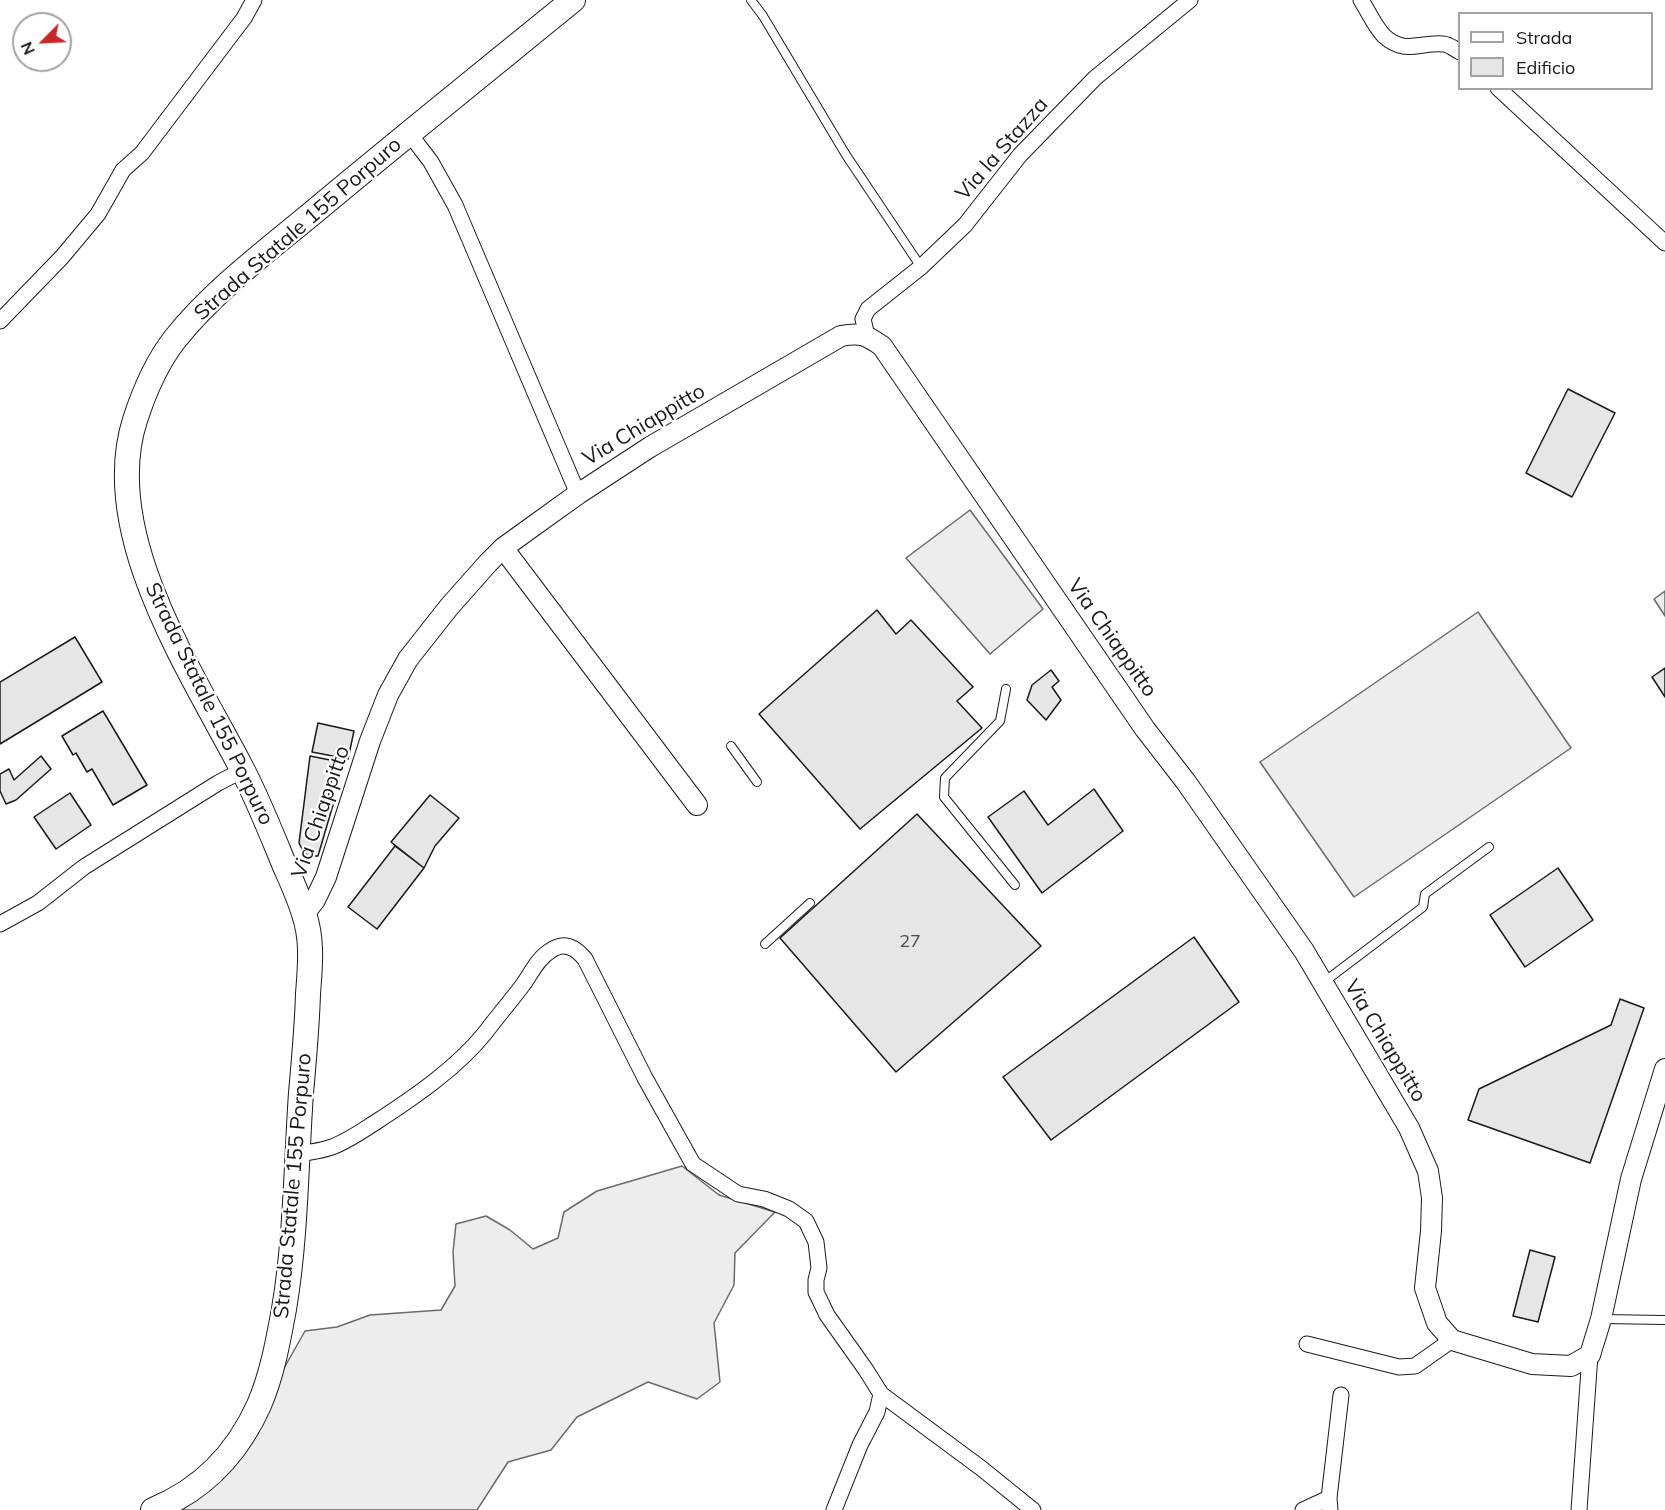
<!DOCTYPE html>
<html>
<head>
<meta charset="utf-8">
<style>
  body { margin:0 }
  #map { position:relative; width:1665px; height:1510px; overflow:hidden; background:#fff; font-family:Mulish,sans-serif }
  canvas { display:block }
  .legend { position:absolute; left:1458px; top:12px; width:195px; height:78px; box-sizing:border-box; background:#fff; border:2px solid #a3a3a3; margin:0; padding:8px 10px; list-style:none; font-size:18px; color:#1a1a1a }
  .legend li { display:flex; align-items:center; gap:12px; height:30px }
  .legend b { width:30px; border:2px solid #a3a3a3 }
  .north { position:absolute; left:12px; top:12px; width:60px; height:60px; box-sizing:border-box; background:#fff; border:2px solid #a3a3a3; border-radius:50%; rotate:246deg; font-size:16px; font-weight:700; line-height:24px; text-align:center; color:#1a1a1a }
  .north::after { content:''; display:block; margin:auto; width:21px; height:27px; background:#c62828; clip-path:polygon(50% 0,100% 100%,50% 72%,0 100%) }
</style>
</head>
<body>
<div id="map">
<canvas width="1665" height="1510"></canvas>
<ul class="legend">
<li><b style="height:8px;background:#fff"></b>Strada</li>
<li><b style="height:16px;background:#e6e6e6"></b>Edificio</li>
</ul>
<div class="north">N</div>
</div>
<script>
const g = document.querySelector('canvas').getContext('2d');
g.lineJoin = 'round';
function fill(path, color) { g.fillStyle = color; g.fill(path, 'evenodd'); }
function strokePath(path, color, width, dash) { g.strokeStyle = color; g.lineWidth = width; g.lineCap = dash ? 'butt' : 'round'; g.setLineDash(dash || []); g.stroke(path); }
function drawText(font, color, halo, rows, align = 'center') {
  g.font = font + ' Mulish,sans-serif'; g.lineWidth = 4.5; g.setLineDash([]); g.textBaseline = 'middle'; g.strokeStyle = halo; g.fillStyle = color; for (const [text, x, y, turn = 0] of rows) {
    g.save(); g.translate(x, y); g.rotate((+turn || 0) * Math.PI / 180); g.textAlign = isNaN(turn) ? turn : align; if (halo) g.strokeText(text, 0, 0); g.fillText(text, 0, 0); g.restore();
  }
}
const built = new Path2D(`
  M970,510L1043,609L990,654L906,558Z
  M1665,591V616L1654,599Z
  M1478,612L1571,748L1354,897L1260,762Z
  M682,1166L719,1195L775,1212L735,1253L734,1285L714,1323L720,1382L697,1399L648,1382L577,1417L551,1450L508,1462L477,1510H174L279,1377L305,1331L337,1327L370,1315L441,1310L455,1286L453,1252L456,1224L486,1216L510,1230L533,1249L558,1238L564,1212L597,1191Z`);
fill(built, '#ededed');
strokePath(built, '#6a6a6a', 1.5);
const building = new Path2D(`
  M1568,389L1615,413L1572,497L1526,473Z
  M877,610L896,634L911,620L973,687L957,701L982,728L860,829L759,714Z
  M75,637L102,682L0,744V682Z
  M1665,668V697L1652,677Z
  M1051,670L1059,681L1052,687L1061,700L1046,720L1027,700L1032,685Z
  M103,711L147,785L113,805L92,769L87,772L76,753L73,755L62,736Z
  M318,723L354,731L348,759L312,752Z
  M41,756L51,769L16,800L6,804L0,791V774L9,769L14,780Z
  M310,756L335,761L327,804L333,805L318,856H308L303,851L299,843Z
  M1094,789L1123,831L1042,893L988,817L1024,791L1048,825Z
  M70,793L91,825L56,849L34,817Z
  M430,795L459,818L435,846L424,868L391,842Z
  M917,814L1041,946L896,1072L780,938Z
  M395,846L424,868L377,929L348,907Z
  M1558,868L1593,920L1525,967L1490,915Z
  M1194,937L1239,1002L1051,1140L1003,1077Z
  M1620,999L1644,1008L1590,1163L1468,1120L1479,1089L1611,1025Z
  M1530,1250L1555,1257L1538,1322L1513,1316Z`);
fill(building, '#e6e6e6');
strokePath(building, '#1a1a1a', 1.5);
const service = new Path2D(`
  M751,0L763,16L846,155L921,267
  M1006,689L1000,721L945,778L944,797L1015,885
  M731,746L757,782
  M765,944L810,903
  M1324,982L1423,907L1425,894L1489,847
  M1601,1319L1665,1320`);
const minor = new Path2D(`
  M1361,0C1368,11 1375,27 1384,36C1405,55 1419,42 1443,44C1449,44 1454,49 1460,52
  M1498,88L1665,243
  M409,133L431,162L455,205L578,494
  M0,321L62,257L98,214L123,170L142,153L244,18L254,0
  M867,336L863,319L868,309L921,267L965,225L1020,155L1095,78L1190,0
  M0,924L38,903L84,867L218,783L243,770
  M297,1155C308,1152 321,1151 332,1147C348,1141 362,1131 376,1122C413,1098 457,1068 485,1033C497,1017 510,1002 522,986C531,974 537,959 550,951C564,941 575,947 585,959L645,1078L693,1164L738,1194L764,1199L789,1209L806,1221L816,1242L819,1268L816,1280V1292L827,1315L866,1370L881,1394L877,1412L860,1445L834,1510
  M1307,1344L1399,1367L1415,1366L1452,1340
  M881,1394L981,1468L1033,1510
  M1303,1510L1329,1498
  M1330,1510L1329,1498L1341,1395
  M1579,1510L1590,1355`);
const tertiary = new Path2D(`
  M503,548L697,805
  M304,914L315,900L326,877L370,741L388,695L408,659L449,607L488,563L503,548L532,527L578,494L650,447L841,336C861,332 866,335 882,346L1145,729L1186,782L1304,951L1409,1128L1428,1171L1432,1198L1431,1231L1425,1288L1437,1323L1452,1340L1532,1364L1571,1366L1590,1355L1601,1319L1631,1179L1665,1069`);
const primary = new Path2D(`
  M153,1510C202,1490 237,1454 259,1405C272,1375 278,1342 284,1309C296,1238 296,1165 301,1093C304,1060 307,1027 308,994C310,967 313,940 304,914C299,897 291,880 284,864C270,830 257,797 240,765C189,668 99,532 135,420C144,392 157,362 175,339C213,291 268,250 315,211C400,140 487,70 573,0`);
strokePath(service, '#1a1a1a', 10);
strokePath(minor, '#1a1a1a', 17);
strokePath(tertiary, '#1a1a1a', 22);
strokePath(primary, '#1a1a1a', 26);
strokePath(service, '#fff', 8);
strokePath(minor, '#fff', 15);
strokePath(tertiary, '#fff', 20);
strokePath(primary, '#fff', 24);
drawText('18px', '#4d4d4d', null, [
  ["27",910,942]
]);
drawText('21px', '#1a1a1a', '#fff', [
  ["Via la Stazza",1002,149,-49],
  ["Strada Statale 155 Porpuro",298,229,-41],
  ["Via Chiappitto",644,425,-31],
  ["Via Chiappitto",1112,638,55],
  ["Strada Statale 155 Porpuro",209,704,64],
  ["Via Chiappitto",321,812,-71],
  ["Via Chiappitto",1385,1041,59],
  ["Strada Statale 155 Porpuro",293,1186,-85]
]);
</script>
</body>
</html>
